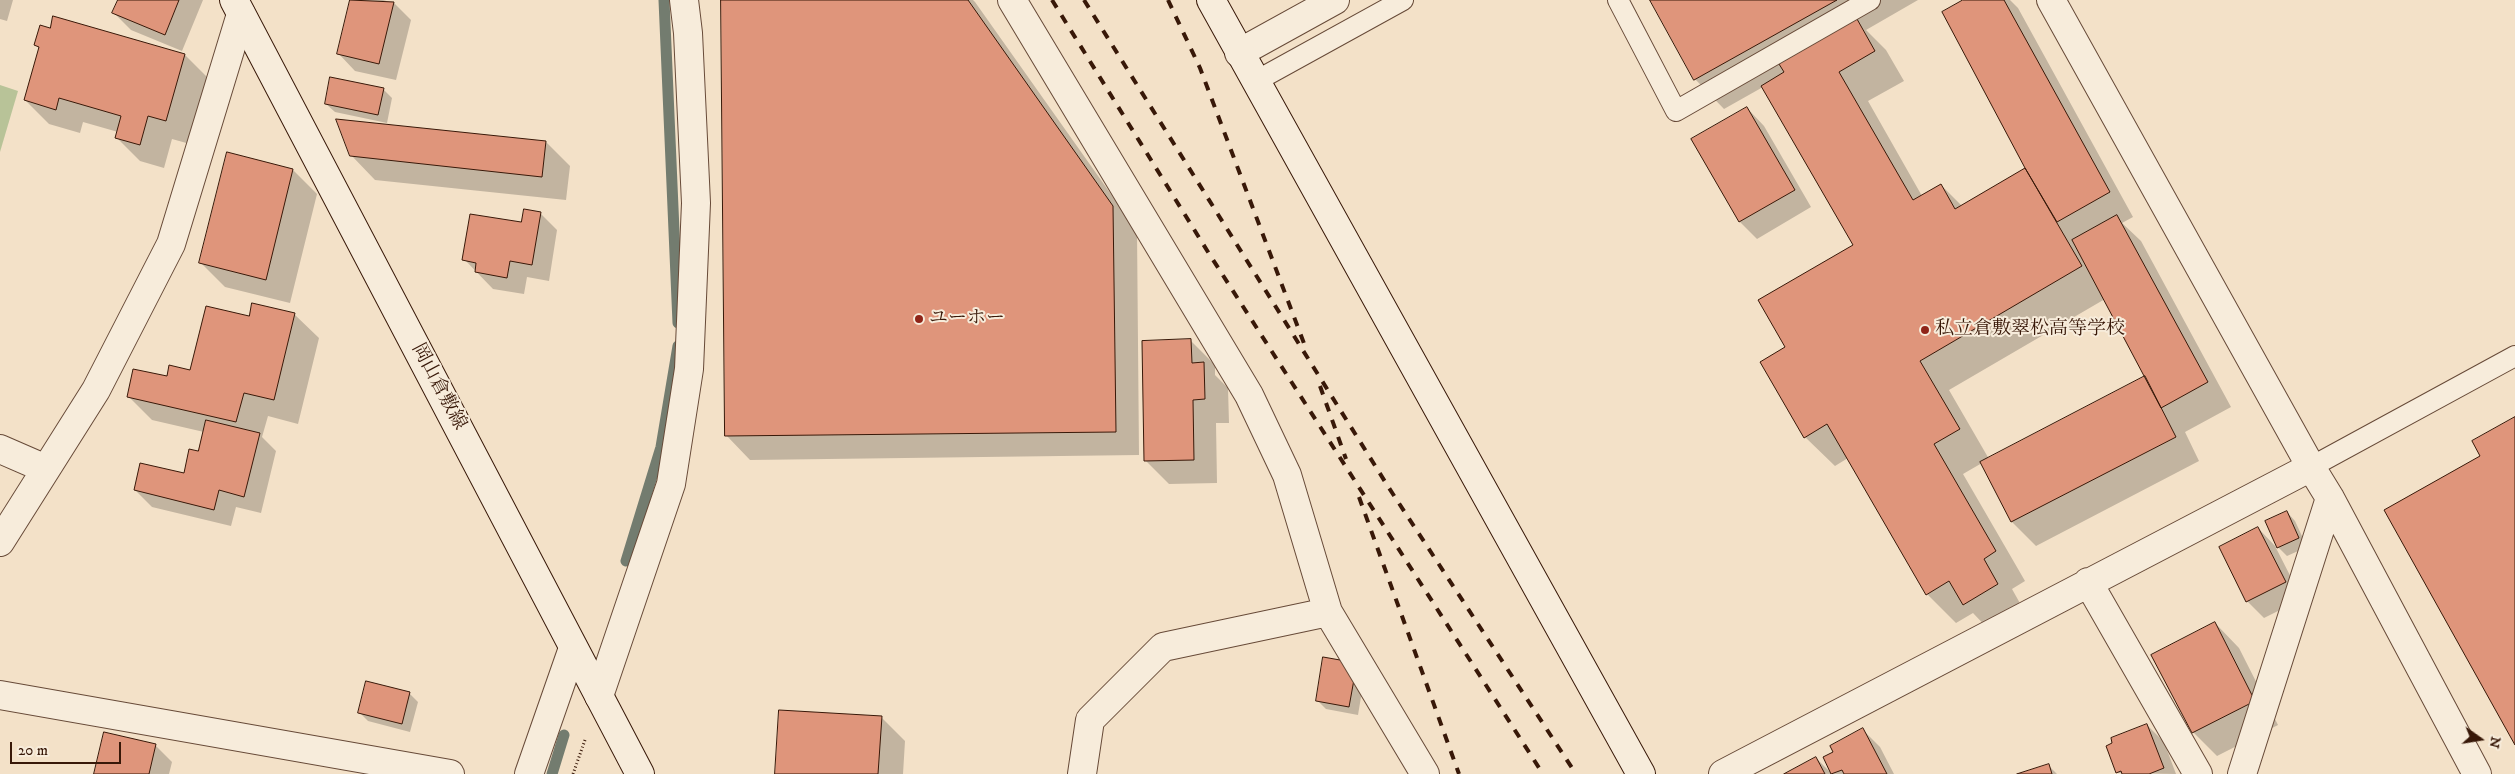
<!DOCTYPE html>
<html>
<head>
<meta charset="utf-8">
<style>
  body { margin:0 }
  #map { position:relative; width:2515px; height:774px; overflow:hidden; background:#f3e1c8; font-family:"IM FELL DW Pica",serif }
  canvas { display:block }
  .north { position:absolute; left:2455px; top:714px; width:50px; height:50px; -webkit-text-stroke:4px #f7ecdb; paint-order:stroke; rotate:103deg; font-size:14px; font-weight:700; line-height:20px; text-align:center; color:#381808 }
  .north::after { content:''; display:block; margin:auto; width:18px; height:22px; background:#381808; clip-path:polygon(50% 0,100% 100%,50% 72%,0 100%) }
  .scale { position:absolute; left:10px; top:742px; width:111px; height:22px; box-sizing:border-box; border:2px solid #381808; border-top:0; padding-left:6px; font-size:15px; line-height:18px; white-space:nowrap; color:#381808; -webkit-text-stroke:4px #f7ecdb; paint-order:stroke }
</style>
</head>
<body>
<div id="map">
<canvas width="2515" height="774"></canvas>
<div class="north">N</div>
<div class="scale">20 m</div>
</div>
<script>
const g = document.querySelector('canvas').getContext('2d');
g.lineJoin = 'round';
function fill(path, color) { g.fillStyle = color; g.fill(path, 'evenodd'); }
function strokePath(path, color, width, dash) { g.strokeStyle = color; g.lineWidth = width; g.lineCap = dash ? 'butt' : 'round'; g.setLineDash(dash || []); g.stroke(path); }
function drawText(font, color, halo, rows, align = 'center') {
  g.font = font + ' "IM FELL DW Pica","Noto Serif JP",serif'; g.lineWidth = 4; g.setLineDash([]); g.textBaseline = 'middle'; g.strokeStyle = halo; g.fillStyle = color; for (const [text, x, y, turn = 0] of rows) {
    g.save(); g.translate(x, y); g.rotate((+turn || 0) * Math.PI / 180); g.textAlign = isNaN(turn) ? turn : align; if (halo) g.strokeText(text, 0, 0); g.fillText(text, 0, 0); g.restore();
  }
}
fill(new Path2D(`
  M0,85L18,91L0,152Z`), '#b8c398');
fill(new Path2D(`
  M0,0H13L7,21L0,19Z
  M119,0H203L182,51L131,30L114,13Z
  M351,0H383L394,3L411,20L396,80L355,71L338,53Z
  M722,0H973L975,2L1137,231L1139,455L750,460L726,435Z
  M1651,0H1918L1866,30L1886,50L1904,81L1868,101L1922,196L1941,185L1962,206L2026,169L1966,0H2010L2018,8L2133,217L2122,223L2141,241L2231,407L2185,432L2199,461L2036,546L2012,522L1982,463L1963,474L2025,581L2012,589L2026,614L1993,634L1973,613L1956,623L1927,594L1848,458L1835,466L1805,437L1762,363L1787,348L1855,245L1763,87L1724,109L1695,79ZM2105,299L2147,377L1989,459L1949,390Z
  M35,44L185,55L209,79L190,144L172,139L164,168L140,161L116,137L118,132L83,122L80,133L49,124L25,100L40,49Z
  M383,89L392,98L387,123L335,112L326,104Z
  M1747,108L1764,126L1811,207L1757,239L1740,222L1693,140Z
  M546,142L570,166L566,200L375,180L351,155Z
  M228,154L293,170L317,194L290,303L225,287L201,263Z
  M540,213L557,230L549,281L527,277L524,294L493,289L464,259Z
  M294,314L319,338L298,424L268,416L262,437L276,451L261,513L236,507L231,526L152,507L135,490L185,475L199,452L204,432L152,420L128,396L168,378L191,372L250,318Z
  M1191,341L1215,365V375L1228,388L1229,423H1216L1217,483L1169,484L1145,460Z
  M2287,512L2295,521L2307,547L2287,556L2278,547Z
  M2258,528L2275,546L2302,599L2264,618L2247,601Z
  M2215,623L2239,648L2278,725L2217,756L2193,732Z
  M1365,673L1358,715L1326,709L1317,700Z
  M409,693L418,702L410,732L368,721L360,713Z
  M881,717L905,741L903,774H777Z
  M2147,725L2164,742L2176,774L2117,773L2107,747Z
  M1863,730L1880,747L1894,774H1833L1824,758Z
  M155,745L172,762L169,774H95Z
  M1816,758L1832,774H1786Z
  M2048,765L2057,774H2021Z`), '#0003');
strokePath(new Path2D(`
  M664,0L678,323
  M626,561L661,447L678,346
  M552,774L564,735`), '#737c6f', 11);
const building = new Path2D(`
  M118,0H179L165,35L112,13Z
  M350,0L394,2L379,64L337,54Z
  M721,0H968L1113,206L1116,432L725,436Z
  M1650,0H1837L1694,80Z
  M1963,0H2004L2110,192L2057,222L2025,168L1942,12Z
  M53,16L185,54L166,121L148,116L140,145L115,138L121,116L59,98L56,110L24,100L39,47L34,45L40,25L50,28Z
  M1857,19L1875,51L1839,72L1913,200L1941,184L1955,209L2025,168L2082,266L1920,361L1960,429L1934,444L1996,551L1984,559L1998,584L1963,605L1949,581L1926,595L1827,424L1804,438L1760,362L1785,347L1758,300L1853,245L1761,86L1784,72L1779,64Z
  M330,77L384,88L378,115L325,104Z
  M1747,107L1795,190L1739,222L1691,139Z
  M336,119L546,141L542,177L350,156Z
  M227,152L293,169L266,280L199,263Z
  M524,209L541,212L532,265L510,261L507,278L475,272L476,263L462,260L470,214L521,222Z
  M2117,215L2208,382L2161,408L2072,240Z
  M252,303L295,313L274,400L244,393L236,422L127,397L133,369L167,376L169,365L190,370L206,306L249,316Z
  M1191,339L1192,363L1204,362L1205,399L1193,400L1194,460L1144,461L1142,341Z
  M2145,376L2176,437L2011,522L1980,462Z
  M2515,417V745L2384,510L2480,456L2472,441Z
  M206,420L260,433L244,497L219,490L214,510L134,490L140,463L184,473L189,449L198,451Z
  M2287,511L2299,538L2277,548L2265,521Z
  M2258,527L2286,582L2246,602L2219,547Z
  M2215,622L2255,701L2192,733L2151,655Z
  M1323,657L1357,663L1349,707L1316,701Z
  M366,681L410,692L402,724L358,713Z
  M779,710L882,716L878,774H775Z
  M2147,724L2164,768L2149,774H2122L2121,771L2116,773L2106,746L2112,743L2111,738Z
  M1863,728L1887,774H1844L1842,770L1831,774L1823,757L1833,752L1830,746Z
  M104,732L156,744L149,774H94Z
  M1816,757L1825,774H1784Z
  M2049,764L2052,774H2017Z`);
fill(building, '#df957b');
strokePath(building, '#381808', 1);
const lane = new Path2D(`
  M1618,0L1676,111L1870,0
  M1256,81L1403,0
  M2311,467L2515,356`);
const street = new Path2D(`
  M1012,0L1249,395L1287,475L1328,612L1425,774
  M2051,0L2311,467L2330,498L2477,774
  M1239,53L1335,0
  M0,449L46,469
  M0,542L96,390L171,244L241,14
  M2088,582L2198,774
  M0,695L450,774
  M599,696L671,484L689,369L696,203L688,33L684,0
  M529,774L573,648
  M1082,774L1090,720L1163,647L1328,612
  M1723,774L2311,467
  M2242,774L2330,498`);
const secondary = new Path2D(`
  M234,0L640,774
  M1211,0L1641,774`);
strokePath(lane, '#674a38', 22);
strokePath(street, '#674a38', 30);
strokePath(secondary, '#381808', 30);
strokePath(new Path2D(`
  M573,774L585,740`), '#381808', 3, [1, 2.5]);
strokePath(lane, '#f7ecdb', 20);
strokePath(street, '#f7ecdb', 28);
strokePath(secondary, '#f7ecdb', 28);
strokePath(new Path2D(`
  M1052,0L1208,252L1543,774
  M1084,0L1389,488L1576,774
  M1168,0L1200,68L1305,346
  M1320,386L1346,459
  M1359,497L1459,774`), '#381808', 4, [9, 9]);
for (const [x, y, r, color] of [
  [919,319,5,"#8f2418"],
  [1925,330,5,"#8f2418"]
]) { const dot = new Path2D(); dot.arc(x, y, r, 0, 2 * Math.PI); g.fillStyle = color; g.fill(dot); strokePath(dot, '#f7ecdb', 2); }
drawText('19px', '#381808', '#f7ecdb', [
  ["ユーホー",929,319],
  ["私立倉敷翠松高等学校",1935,330]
], 'left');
drawText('19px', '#381808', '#f7ecdb', [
  ["岡山倉敷線",438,387,62]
]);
</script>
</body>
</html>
